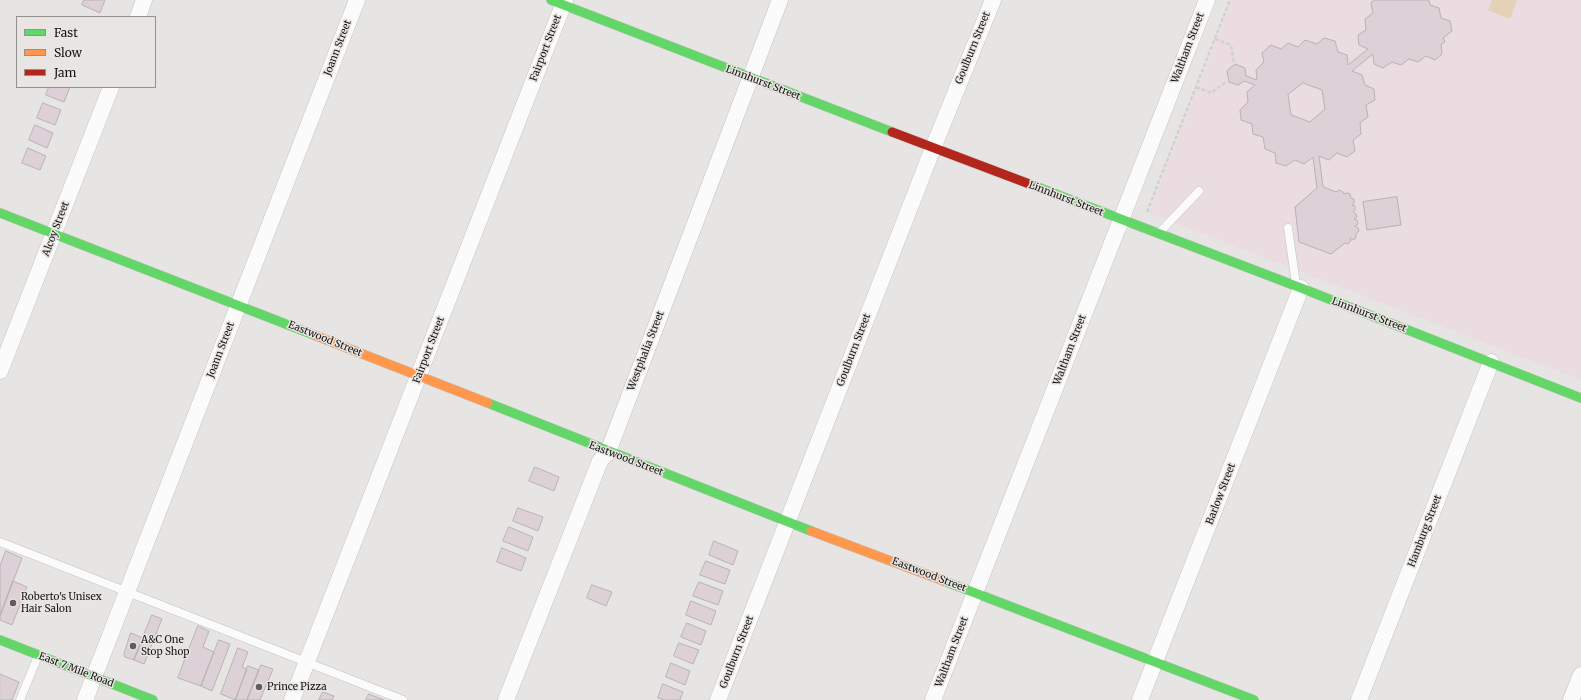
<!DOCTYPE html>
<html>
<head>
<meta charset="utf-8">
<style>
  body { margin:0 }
  #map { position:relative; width:1581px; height:700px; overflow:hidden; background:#e7e5e3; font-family:Merriweather,serif }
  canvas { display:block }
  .legend { position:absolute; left:16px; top:16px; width:140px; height:72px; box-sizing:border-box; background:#e8e5e2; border:1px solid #949290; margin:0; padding:5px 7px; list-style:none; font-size:12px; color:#171614 }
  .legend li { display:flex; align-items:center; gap:8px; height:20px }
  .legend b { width:20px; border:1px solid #949290 }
</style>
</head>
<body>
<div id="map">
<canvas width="1581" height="700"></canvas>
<ul class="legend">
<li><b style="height:5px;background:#63d668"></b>Fast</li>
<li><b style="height:5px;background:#ff974d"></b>Slow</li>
<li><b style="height:5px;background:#b3261e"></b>Jam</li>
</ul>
</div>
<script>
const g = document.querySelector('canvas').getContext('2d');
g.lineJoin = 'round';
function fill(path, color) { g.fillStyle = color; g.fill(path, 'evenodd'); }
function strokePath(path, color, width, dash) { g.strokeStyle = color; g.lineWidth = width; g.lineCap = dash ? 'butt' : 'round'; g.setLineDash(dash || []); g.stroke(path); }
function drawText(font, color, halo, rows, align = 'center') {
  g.font = font + ' Merriweather,serif'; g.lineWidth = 3; g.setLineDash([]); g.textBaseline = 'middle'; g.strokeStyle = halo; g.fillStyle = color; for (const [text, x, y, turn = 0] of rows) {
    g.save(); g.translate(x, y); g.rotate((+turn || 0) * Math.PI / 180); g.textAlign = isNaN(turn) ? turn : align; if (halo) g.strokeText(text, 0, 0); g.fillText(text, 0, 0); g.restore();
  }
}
fill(new Path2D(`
  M1232,0H1581V380L1149,213Z`), '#eadce0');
fill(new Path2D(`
  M1492,0H1517L1510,19L1488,10Z`), '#e4d1b8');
const building = new Path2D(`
  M84,0H105L100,13L82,5Z
  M1375,0H1429L1430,5L1439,8L1441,18L1450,21L1452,31L1443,38L1445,42L1441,44L1442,54L1435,60L1426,56L1418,62L1409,59L1401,65L1392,62L1383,68L1374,64L1373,54L1352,71L1362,75L1365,85L1374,89L1375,100L1366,105L1368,117L1360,123L1361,134L1353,140L1355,151L1347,157L1337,153L1329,160L1319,156L1323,187L1336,192L1339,190L1343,192L1344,194L1347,193L1350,194L1351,198L1354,199V203L1352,205L1355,206V210L1353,212L1356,214L1357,217L1354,219L1357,220L1358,224L1355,226L1358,228L1359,231L1356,234V237L1354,240L1350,238L1351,241L1348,244L1345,243L1331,254L1299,242L1295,207L1317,188L1313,157L1304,164L1295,160L1286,166L1276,163L1275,153L1265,149L1263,137L1253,134L1252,124L1241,120L1240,110L1248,102L1247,92L1255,85L1244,81L1238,85L1229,82L1227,71L1235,64L1245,68L1246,76L1257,80L1256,70L1264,62L1262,53L1271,45L1281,49L1288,43L1298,47L1305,40L1317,44L1324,38L1335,41L1338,52L1347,55L1348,65L1368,49L1359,45L1358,35L1366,30L1365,19L1373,13L1371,3ZM1303,83L1322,90L1325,109L1310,122L1291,115L1288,95Z
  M49,87H70L64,102L46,95Z
  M43,103L61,110L55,125L37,118Z
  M35,125L53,133L47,148L29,140Z
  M28,148L46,156L40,170L22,163Z
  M1397,197L1401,225L1367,230L1363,202Z
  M535,467L559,477L554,491L529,481Z
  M518,508L543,517L538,531L513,521Z
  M509,527L533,537L528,551L503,541Z
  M714,541L738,551L733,565L709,555Z
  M502,548L526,558L521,571L497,562Z
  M6,551L22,558L0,616V566Z
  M706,561L730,570L725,584L700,575Z
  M13,581L27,587L12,625L0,620V616Z
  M699,582L723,591L718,605L693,596Z
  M592,585L612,592L606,606L587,598Z
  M691,601L716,611L711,625L686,615Z
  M152,615L162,619L144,664L134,660Z
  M687,623L706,631L701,645L681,637Z
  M198,626L209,631L203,647L214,652L201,686L178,678Z
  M131,633L143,638L134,660L125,657L124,654Z
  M219,640L230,644L212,691L201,686Z
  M679,643L699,650L693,664L674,656Z
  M238,648L248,652L242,667L247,669L235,700L221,694Z
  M671,663L690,671L685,685L666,677Z
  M261,665L273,669L260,700H247Z
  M248,666L259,670L247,700H236Z
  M0,674L19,682L12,700H0Z
  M663,684L683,692L680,700H664L658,698Z
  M323,692L334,696L332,700H319Z
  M369,694L384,700H366Z`);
fill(building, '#ddd0d7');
strokePath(building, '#b6b4b3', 1);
const lane = new Path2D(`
  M1288,228L1296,284
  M1159,233L1199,191
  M0,542L403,700
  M20,700L38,656`);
const street = new Path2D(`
  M138,17L144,0
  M0,371L111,87
  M85,700L357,0
  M292,700L565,0
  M506,700L600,461L608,452L780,0
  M718,700L933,148L993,0
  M933,700L1207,0
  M1140,700L1301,288
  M1359,700L1491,362
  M1571,700L1581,675`);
const fast = new Path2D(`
  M551,0L892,132
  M1032,185L1301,288L1581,398
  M0,213L314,335
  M488,403L811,531
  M944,581L1254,700
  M0,640L153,700`);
const slow = new Path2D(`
  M314,335L488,403
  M811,531L944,581`);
const jam = new Path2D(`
  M892,132L1032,185`);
strokePath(lane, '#c3c2c0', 9);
strokePath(street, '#c3c2c0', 17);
strokePath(fast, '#c3c2c0', 10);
strokePath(slow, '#c3c2c0', 10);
strokePath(jam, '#c3c2c0', 10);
strokePath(new Path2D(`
  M1215,39L1231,45L1234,63
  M1196,87L1211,93L1226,82
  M1147,212L1230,0`), '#d1d1d0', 2.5, [4, 2]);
strokePath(lane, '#fbfbfb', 8);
strokePath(street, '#fbfbfb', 16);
strokePath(fast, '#63d668', 9);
strokePath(slow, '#ff974d', 9);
strokePath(jam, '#b3261e', 9);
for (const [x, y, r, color] of [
  [13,603,4,"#605e5c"],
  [133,646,4,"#605e5c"],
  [259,687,4,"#605e5c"]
]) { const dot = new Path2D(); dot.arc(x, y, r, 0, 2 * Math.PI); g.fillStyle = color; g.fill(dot); strokePath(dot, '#e8e5e2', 1.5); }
drawText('10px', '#171614', '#e8e5e2', [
  ["Joann Street",338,48,-69],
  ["Fairport Street",546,48,-69],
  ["Goulburn Street",973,48,-68],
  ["Waltham Street",1188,48,-69],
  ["Linnhurst Street",763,83,21],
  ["Linnhurst Street",1066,199,21],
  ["Alcoy Street",56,229,-69],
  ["Linnhurst Street",1369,315,21],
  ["Eastwood Street",325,339,22],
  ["Joann Street",221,350,-69],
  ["Fairport Street",429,350,-69],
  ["Goulburn Street",854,350,-69],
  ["Waltham Street",1070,350,-69],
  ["Westphalia Street",646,351,-69],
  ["Eastwood Street",626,459,21],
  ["Barlow Street",1221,494,-69],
  ["Hamburg Street",1425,531,-69],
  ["Eastwood Street",929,575,21],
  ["Goulburn Street",737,652,-69],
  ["Waltham Street",952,652,-69],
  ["East 7 Mile Road",76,670,21]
]);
drawText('10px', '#171614', '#e8e5e2', [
  ["Roberto's Unisex",21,597],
  ["Hair Salon",21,609],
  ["A&C One",141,640],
  ["Stop Shop",141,652],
  ["Prince Pizza",267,687]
], 'left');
</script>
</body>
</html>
